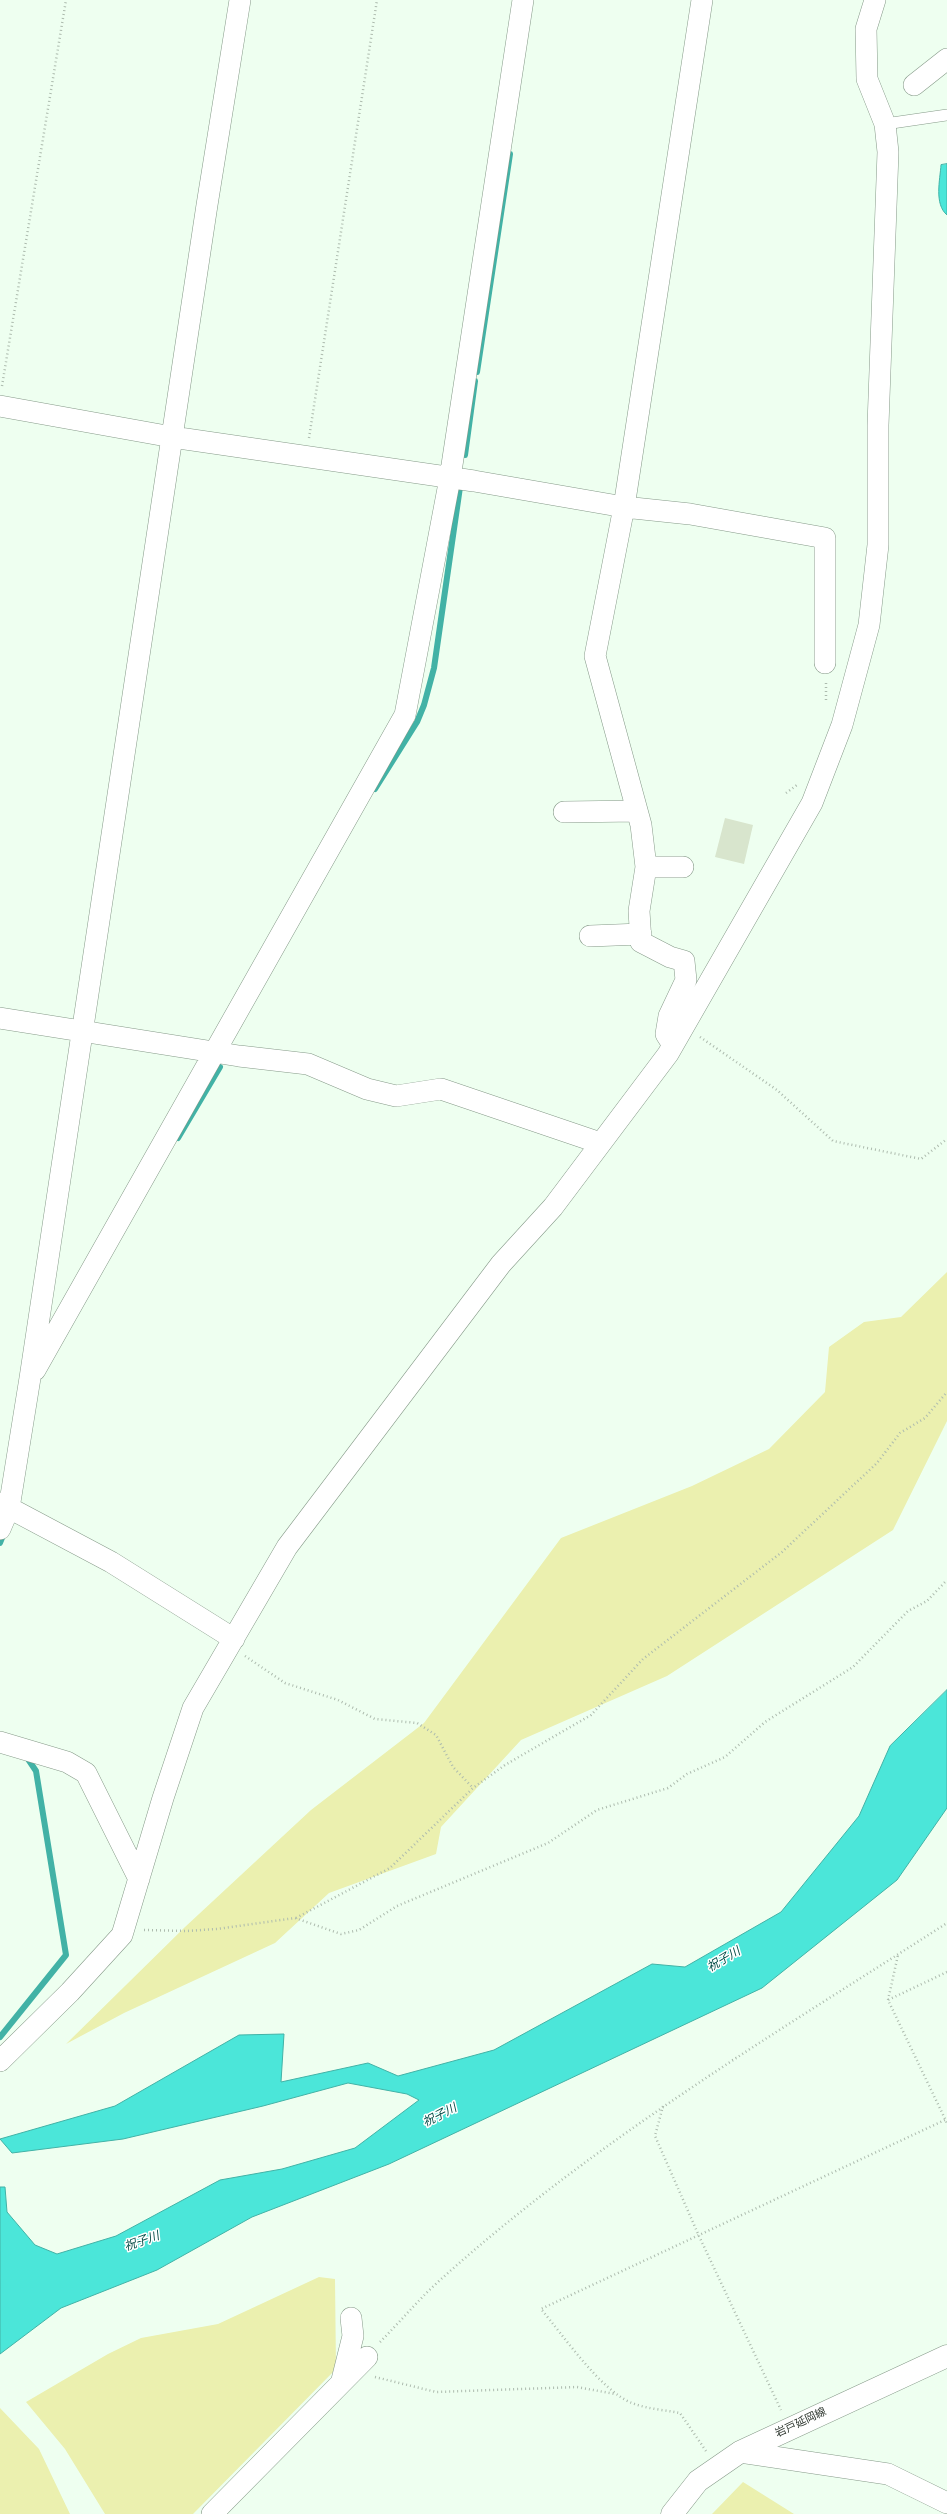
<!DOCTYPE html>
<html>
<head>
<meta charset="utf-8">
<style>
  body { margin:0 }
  canvas { display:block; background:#eefff0 }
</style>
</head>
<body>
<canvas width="947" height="2514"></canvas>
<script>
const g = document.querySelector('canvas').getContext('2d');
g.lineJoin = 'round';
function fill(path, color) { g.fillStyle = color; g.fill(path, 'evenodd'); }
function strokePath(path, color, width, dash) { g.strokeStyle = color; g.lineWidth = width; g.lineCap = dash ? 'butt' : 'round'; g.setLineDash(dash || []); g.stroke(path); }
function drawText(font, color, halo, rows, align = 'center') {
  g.font = font + ' "Nunito Sans","Noto Sans JP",sans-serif'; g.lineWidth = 3; g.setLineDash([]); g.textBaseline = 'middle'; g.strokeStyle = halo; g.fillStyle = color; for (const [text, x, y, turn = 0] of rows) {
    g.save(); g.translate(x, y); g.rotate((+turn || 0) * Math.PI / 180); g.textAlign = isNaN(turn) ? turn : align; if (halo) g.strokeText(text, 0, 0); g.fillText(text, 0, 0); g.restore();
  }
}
fill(new Path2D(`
  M947,1272V1421L893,1530L667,1676L521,1740L441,1827L436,1854L329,1893L275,1943L124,2013L66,2044L185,1927L311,1810L424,1723L561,1538L692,1486L769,1449L825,1392L829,1347L864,1322L901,1317Z
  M319,2277L335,2279L336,2369L193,2514H105L65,2449L26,2402L108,2354L141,2338L218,2324Z
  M0,2408L39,2449L70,2514H0Z
  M743,2482L794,2514H712Z`), '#ebf0af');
const water = new Path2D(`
  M947,164V215C934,204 940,180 941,165Z
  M947,1690V1808L897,1880L762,1988L389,2164L252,2217L157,2270L61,2308L0,2354V2187H5L7,2212L35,2245L57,2254L116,2236L220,2180L282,2169L355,2148L419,2100L407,2094L348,2083L263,2106L123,2139L12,2153L0,2139L115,2106L239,2035L284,2034L281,2082L368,2063L398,2076L494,2050L652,1964L685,1967L781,1912L859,1816L890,1746Z`);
fill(water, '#4be6d9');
strokePath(water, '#42b2a6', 1);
strokePath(new Path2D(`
  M477,372L510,154
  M465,455L475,381
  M375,789L417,722L424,705L434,668L460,487
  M178,1138L220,1067
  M0,1543L4,1533
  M0,2037L66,1955L36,1771L26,1756`), '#42b2a6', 6);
fill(new Path2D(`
  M725,818L753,825L744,864L715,857Z`), '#d8e5cd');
const service = new Path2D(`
  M885,124L947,115`);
const minor = new Path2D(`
  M914,85L947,59
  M0,406L172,437L474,481L624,507L690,514L825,538V663
  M564,812L637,811
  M646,867H683
  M590,936L641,934
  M0,1018L239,1056L308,1064L367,1089L396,1096L441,1089L600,1143
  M673,1045L666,1034L669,1016L686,980L684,961L670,957L641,942L639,911L646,867L641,825L595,656L624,507L702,0
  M35,1370L405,715L450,478L523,0
  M0,1503L111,1562L234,1639
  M0,1529L9,1508L30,1378L207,205L240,0
  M0,1742L67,1762L86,1773L139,1879
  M0,2061L70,1992L122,1935L163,1798L193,1708L287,1547L501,1264L553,1207L668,1054L812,803L842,725L869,625L878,545V425L888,152L885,124L867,79L866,29L875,0
  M342,2380L353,2336L351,2318
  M740,2452L888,2474L947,2503
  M212,2514L367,2357`);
const secondary = new Path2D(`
  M672,2514L698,2481L740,2452L947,2356`);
strokePath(service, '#869a89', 12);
strokePath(minor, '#869a89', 22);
strokePath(secondary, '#869a89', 23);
strokePath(new Path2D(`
  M2,386L66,0
  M309,438L377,0
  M826,683V700
  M786,793L797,785
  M700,1037L777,1090L833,1141L921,1159L947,1139
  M245,1656L285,1683L338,1700L375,1719L417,1723L436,1735L453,1767L473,1788
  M296,1918L390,1868L473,1788L505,1765L591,1715L643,1659L782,1552L877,1463L900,1433L925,1418L947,1392
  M144,1930L187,1931L217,1929L295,1918L341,1934L359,1930L397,1906L548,1843L597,1810L668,1788L687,1774L725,1757L765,1722L853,1667L908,1611L927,1601L947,1580
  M947,1972L888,2000L947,2123
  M888,2000L898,1955
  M663,2106L655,2136L699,2236L781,2410
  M380,2342C400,2322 418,2300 439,2281C594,2141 773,2035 947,1923
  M375,2377L436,2392L577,2387L615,2394
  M706,2451L680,2413C665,2410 647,2409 632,2403C601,2391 563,2335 541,2309L947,2119`), '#adbbae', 2.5, [1, 3]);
strokePath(service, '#fff', 11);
strokePath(minor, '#fff', 21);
strokePath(secondary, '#fff', 22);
drawText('11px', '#2e372f', '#fff', [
  ["岩戸延岡線",801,2423,-25]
]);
drawText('italic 12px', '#044c46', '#fff', [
  ["祝子川",724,1960,-31],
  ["祝子川",440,2116,-27],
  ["祝子川",142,2242,-20]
]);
</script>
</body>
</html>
